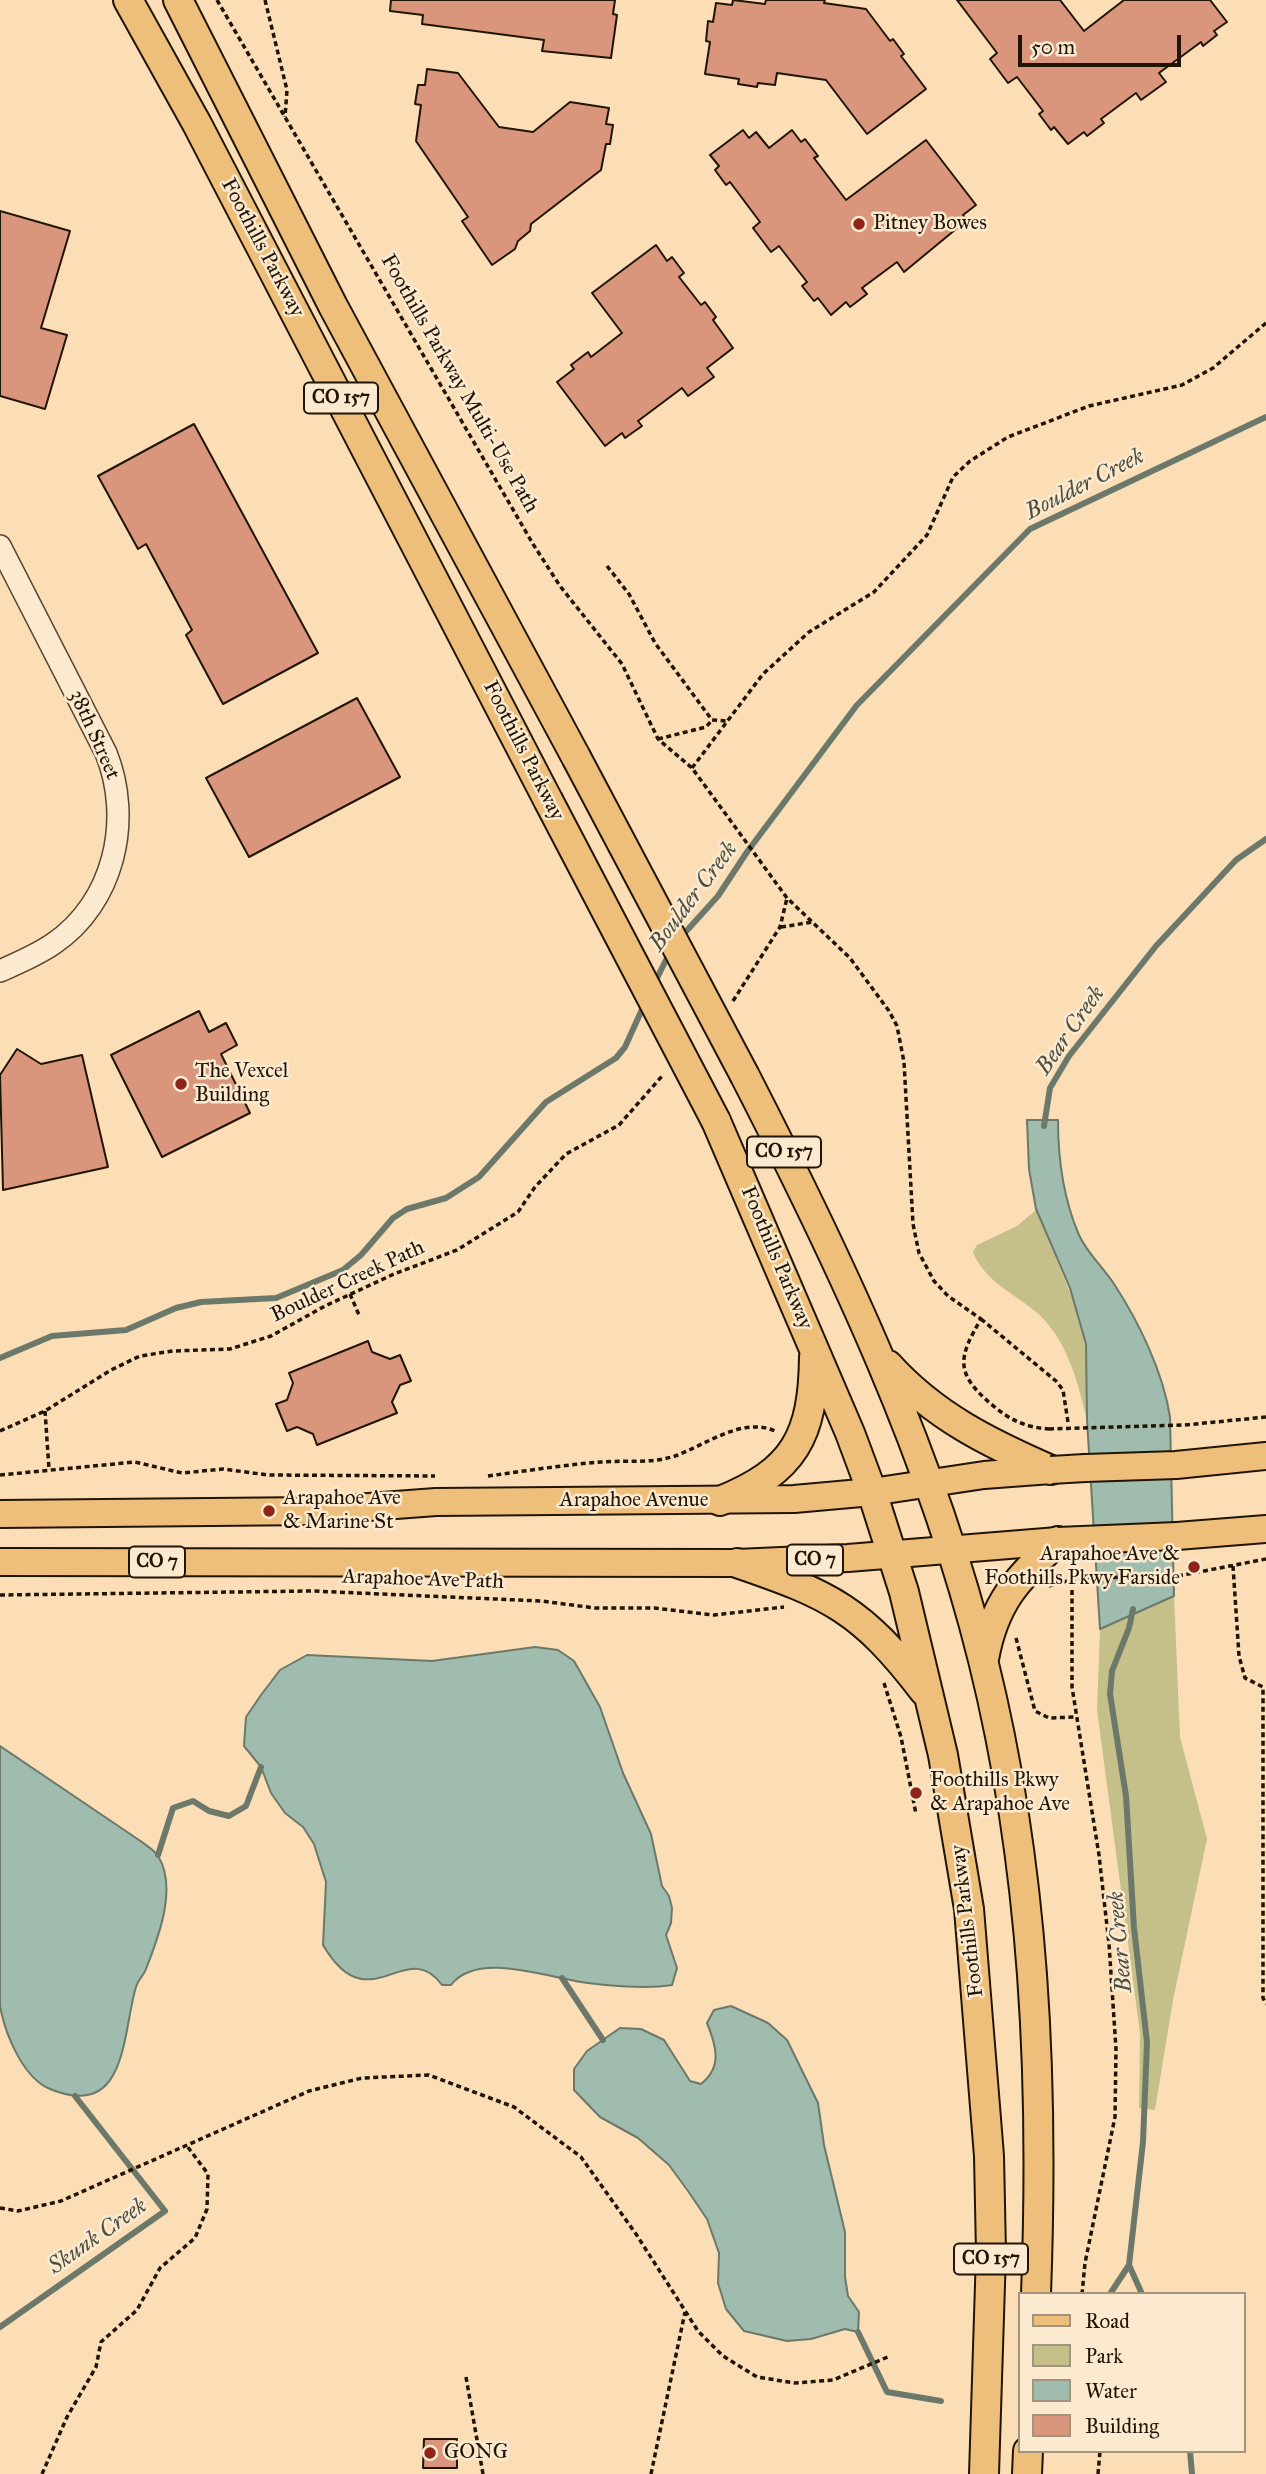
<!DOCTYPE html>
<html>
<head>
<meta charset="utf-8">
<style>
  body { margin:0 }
  #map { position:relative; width:1266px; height:2474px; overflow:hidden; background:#fbdeb6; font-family:"IM FELL Great Primer",serif }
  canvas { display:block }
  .legend { position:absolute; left:1018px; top:2292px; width:228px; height:161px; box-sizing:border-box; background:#fcead0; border:2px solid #a4947e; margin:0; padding:9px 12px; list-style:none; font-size:21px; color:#201404 }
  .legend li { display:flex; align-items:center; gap:14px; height:35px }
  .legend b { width:35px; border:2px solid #a4947e }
  .scale { position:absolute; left:1018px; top:35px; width:163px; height:32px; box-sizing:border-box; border:4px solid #201404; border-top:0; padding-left:9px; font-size:21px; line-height:24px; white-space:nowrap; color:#201404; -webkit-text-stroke:5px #fcead0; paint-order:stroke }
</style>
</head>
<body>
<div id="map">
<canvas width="1266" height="2474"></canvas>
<ul class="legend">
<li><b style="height:9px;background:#eebf7b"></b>Road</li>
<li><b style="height:19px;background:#c5bf89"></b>Park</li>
<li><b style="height:19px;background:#9fbcae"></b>Water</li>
<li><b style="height:19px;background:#d9967d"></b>Building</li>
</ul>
<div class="scale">50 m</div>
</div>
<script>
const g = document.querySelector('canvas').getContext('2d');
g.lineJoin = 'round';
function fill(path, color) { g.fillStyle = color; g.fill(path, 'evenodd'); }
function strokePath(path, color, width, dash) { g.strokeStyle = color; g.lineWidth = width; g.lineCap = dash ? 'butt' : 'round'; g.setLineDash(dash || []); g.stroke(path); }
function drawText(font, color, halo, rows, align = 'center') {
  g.font = font + ' "IM FELL Great Primer",serif'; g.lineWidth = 5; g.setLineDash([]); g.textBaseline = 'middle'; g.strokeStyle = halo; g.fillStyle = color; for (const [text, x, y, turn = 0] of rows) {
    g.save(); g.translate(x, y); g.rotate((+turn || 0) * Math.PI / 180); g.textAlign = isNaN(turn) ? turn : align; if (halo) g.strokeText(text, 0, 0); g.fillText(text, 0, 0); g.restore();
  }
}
fill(new Path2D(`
  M1036,1210L1082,1322L1088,1370L1087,1420C1078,1383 1067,1338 1036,1312C1014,1293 985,1282 973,1252L977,1245L1017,1226Z
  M1174,1596L1180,1737L1207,1839L1173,2000L1155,2110L1139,2108L1140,2033L1097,1710L1100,1629Z`), '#c5bf89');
const water = new Path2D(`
  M1027,1120H1058C1058,1159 1063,1198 1079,1235C1087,1253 1103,1267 1114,1284C1139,1322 1163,1372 1170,1417L1174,1596L1100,1629L1087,1420L1086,1344L1070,1288L1036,1209L1029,1169Z
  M535,1647L558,1650L574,1661L600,1707L623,1773L651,1834L662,1886L669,1896L672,1908L671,1923L666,1935L677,1968L672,1985C648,1989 606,1986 581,1982C546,1977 477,1951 451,1985H442C406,1935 369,2024 323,1945L326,1882L314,1844L303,1827L285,1813L271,1793L261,1767L244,1746L246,1717L261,1695L280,1670L307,1655L432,1661Z
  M0,1746L142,1842C147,1846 155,1851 158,1856C178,1888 158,1938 146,1969C144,1975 138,1980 136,1987C122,2033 128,2121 50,2089C23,2078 5,2034 0,2006C0,1981 0,1952 0,1926C0,1866 0,1806 0,1746Z
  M731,2006L768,2023L787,2040L818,2103L824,2145L845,2232V2277L848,2296L859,2312L858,2332L845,2329L811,2339L787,2341L744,2331L726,2309L718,2283L719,2253L707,2219L688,2191L669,2165L638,2138L600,2117L574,2090V2069L587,2051L620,2028L641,2029L664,2040L690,2081L701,2084C723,2067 716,2045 707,2023L714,2010Z`);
fill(water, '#9fbcae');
strokePath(water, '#6c796a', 2);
strokePath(new Path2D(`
  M681,937L718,896L747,852L857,705L1030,529L1266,417
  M655,982L670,952
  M1044,1126L1050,1088L1069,1056L1156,946L1236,860L1266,839
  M0,1358L52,1336L126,1330L176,1308L201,1302L276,1298L343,1270L361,1255L393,1218L407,1209L446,1198L479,1177L546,1102L616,1058L625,1047L644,1005
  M1133,1609L1129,1628L1112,1671L1110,1694L1126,1796L1134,1928L1147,2042L1143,2142L1129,2265L1142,2294
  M158,1855L173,1808L193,1801L209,1811L229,1816L246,1806L261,1767
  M562,1978L603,2040
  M1110,2294L1129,2265
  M0,2327L165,2211L75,2096
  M858,2332L887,2392L941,2401
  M1190,2451L1192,2474`), '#6c796a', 6);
const building = new Path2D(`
  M391,0H615L613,14L617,15L611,58L542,51L544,40L422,24L423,15L390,11Z
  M733,0L765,4L766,0H825L824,3L866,9L890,41L893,39L904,54L901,56L926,89L867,134L826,80L777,73L775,85L758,83L757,87L738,84L739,79L705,74L710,42L706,41L708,21L713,22L716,3L732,5Z
  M957,0H1060L1084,31L1124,0H1210L1227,22L1214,31L1217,35L1203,46L1201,42L1159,73L1166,82L1141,100L1136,93L1101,119L1104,123L1087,136L1084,132L1068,144L1054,127L1051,130L1039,114L1043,111L1017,77L1008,83L990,59L997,53Z
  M427,69L458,73L499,127L533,132L570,102L609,108L606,124L613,125L610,144H606L601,170L531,224L530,231L518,241L515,249L492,265L462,221L468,217L416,141L421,105L415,104L418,85H425Z
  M743,130L749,138L756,132L769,148L792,130L801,142L805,139L818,156L814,158L846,200L926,140L976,205L963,215L967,220L904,272L897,262L862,288L867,294L850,307L846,302L831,315L818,298L814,301L802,286L807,282L779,246L771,252L753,228L760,222L730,182L726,185L715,170L719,166L710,155Z
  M0,211L70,231L41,328L67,335L45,409L0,396Z
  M656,245L667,261L672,257L684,273L679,277L701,305L705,302L716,317L713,320L733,348L707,368L714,377L688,396L682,388L638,421L642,426L625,438L622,433L605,446L557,382L574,369L571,365L588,352L591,357L622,333L592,293Z
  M194,424L318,653L223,704L186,635L192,630L146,544L138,549L98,476Z
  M357,698L400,777L249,857L206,778Z
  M199,1011L209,1032L226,1023L237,1045L221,1054L250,1113L162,1157L111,1055Z
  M17,1049L41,1064L82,1055L108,1167L3,1190L0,1075Z
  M368,1341L372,1352L390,1359L400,1355L411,1381L400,1385L392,1402L397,1413L317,1445L313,1434L297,1427L287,1431L276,1404L287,1400L293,1383L289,1373Z
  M424,2439H457V2468H423Z`);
fill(building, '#d9967d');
strokePath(building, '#201404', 2);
const tertiary = new Path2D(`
  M0,546L106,753C133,820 114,903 53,944C37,955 18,963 0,971`);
const primary = new Path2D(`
  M1085,1468L1176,1465L1266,1456
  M0,1514L315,1511L436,1502L794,1499L872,1492L984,1475L1051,1470
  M1177,1536L1266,1529
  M0,1562L737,1563L848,1558L1058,1541`);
const trunk = new Path2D(`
  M128,0L197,124L548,800
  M178,0L333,306L576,757
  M745,1076C841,1263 932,1455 983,1660C1035,1869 1044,2079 1036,2294
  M716,1121L850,1433L872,1492L904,1592L943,1755L969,1909L989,2156L991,2253L984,2474
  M888,1365C934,1416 989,1443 1051,1470
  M720,1501C795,1471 813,1436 814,1357
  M737,1563C831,1595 862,1610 924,1691
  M984,1659C994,1603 1017,1578 1058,1541
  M1027,2474L1028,2451`);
strokePath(tertiary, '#574630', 24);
strokePath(primary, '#201404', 30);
strokePath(trunk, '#201404', 32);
strokePath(new Path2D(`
  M217,0L533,544L560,586L622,664L658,739L692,768L787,898L850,958L889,1011L897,1026L904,1062L913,1224L919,1253L934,1281L948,1296L981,1319C958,1358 955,1373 991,1404C1010,1420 1024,1427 1049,1429
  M265,0L287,90L285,117
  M607,566L629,594L655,643L712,720L726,721
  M658,739L706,727L712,720
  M692,768L763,674L809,632L874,592L927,535L953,477L970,461L1008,437L1089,406L1182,385L1213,368L1266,323
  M781,927L813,922
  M733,1001L780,927L787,898
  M350,1294L359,1315
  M981,1319L1056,1381L1063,1390L1068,1422
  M45,1411L49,1469
  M1185,1425L1266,1417
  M0,1431L45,1411L111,1370L140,1356L173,1351L230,1349L271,1336L325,1306L394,1274L457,1250L518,1212L535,1187L566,1154L619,1125L663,1075
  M0,1475L135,1462L182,1473L223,1469L268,1475L435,1476
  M488,1476C525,1471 563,1465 601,1462C626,1460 651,1464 675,1456C706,1445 744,1415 777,1432
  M1233,1566L1239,1656L1245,1678L1263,1687V1998L1266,2004
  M1178,1576L1266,1559
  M1049,1586L1062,1582
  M1072,1590V1687L1099,1855L1109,1944L1116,2049L1115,2117L1085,2263L1082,2294
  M0,1595L312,1591L541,1601L595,1608H654L714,1615L784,1607
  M1016,1638L1035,1711L1049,1718L1075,1717
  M884,1683L901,1737L916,1814
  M0,2208L18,2211L61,2201L309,2091L362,2078L429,2075L514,2107L581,2157L636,2234L698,2331L723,2356L757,2377L795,2383L833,2380L890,2356
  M466,2377L483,2474
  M42,2474L67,2417L96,2367L101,2342L137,2310L160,2268L195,2238L207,2209L208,2174L187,2146
  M651,2474L685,2312
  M1098,2474L1100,2451`), '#201404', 3.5, [5, 3.5]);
strokePath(tertiary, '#fcead0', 21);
strokePath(primary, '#eebf7b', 26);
strokePath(trunk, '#eebf7b', 28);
const primaryBridge = new Path2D(`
  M1051,1470L1085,1468
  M1058,1541L1177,1536`);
const trunkBridge = new Path2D(`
  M576,757L745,1076
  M548,800L716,1121`);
strokePath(primaryBridge, '#201404', 30, []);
strokePath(trunkBridge, '#201404', 32, []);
strokePath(new Path2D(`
  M1049,1429L1185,1425
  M1062,1582L1087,1578L1178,1576`), '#201404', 3.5, [5, 3.5]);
strokePath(primaryBridge, '#eebf7b', 26);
strokePath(trunkBridge, '#eebf7b', 28);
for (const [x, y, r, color] of [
  [859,224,7,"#8f2418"],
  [181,1084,7,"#8f2418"],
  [269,1511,7,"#8f2418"],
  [1194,1567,7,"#8f2418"],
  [916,1793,7,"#8f2418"],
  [430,2453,7,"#8f2418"]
]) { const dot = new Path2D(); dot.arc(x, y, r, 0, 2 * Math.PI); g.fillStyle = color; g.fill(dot); strokePath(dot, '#fcead0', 2.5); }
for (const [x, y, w] of [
  [341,398,74],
  [784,1152,74],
  [815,1560,56],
  [157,1562,56],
  [991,2259,74]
]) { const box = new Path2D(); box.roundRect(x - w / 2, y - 15.5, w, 31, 5); g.fillStyle = '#fcead0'; g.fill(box); strokePath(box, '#201404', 2); }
drawText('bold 19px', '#201404', null, [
  ["CO 157",341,398],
  ["CO 157",784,1152],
  ["CO 7",815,1560],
  ["CO 7",157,1562],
  ["CO 157",991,2259]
]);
drawText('21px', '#201404', '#fcead0', [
  ["Pitney Bowes",873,224],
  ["The Vexcel",195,1072],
  ["Building",195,1096],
  ["Arapahoe Ave",283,1499],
  ["& Marine St",283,1523],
  ["Arapahoe Ave &",1180,1555,"right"],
  ["Foothills Pkwy Farside",1180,1579,"right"],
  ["Foothills Pkwy",930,1781],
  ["& Arapahoe Ave",930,1805],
  ["GONG",444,2453]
], 'left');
drawText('21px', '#201404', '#fcead0', [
  ["Foothills Parkway",262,248,62],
  ["Foothills Parkway Multi-Use Path",459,384,60],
  ["38th Street",94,735,66],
  ["Foothills Parkway",523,751,63],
  ["Foothills Parkway",776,1258,67],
  ["Boulder Creek Path",348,1282,-25],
  ["Arapahoe Avenue",634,1501],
  ["Arapahoe Ave Path",423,1580,2],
  ["Foothills Parkway",968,1921,-97]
]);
drawText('italic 23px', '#4c4f40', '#fcead0', [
  ["Boulder Creek",1085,485,-27],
  ["Boulder Creek",694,897,-53],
  ["Bear Creek",1071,1031,-55],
  ["Bear Creek",1121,1942,-95],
  ["Skunk Creek",98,2237,-35]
]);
</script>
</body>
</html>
